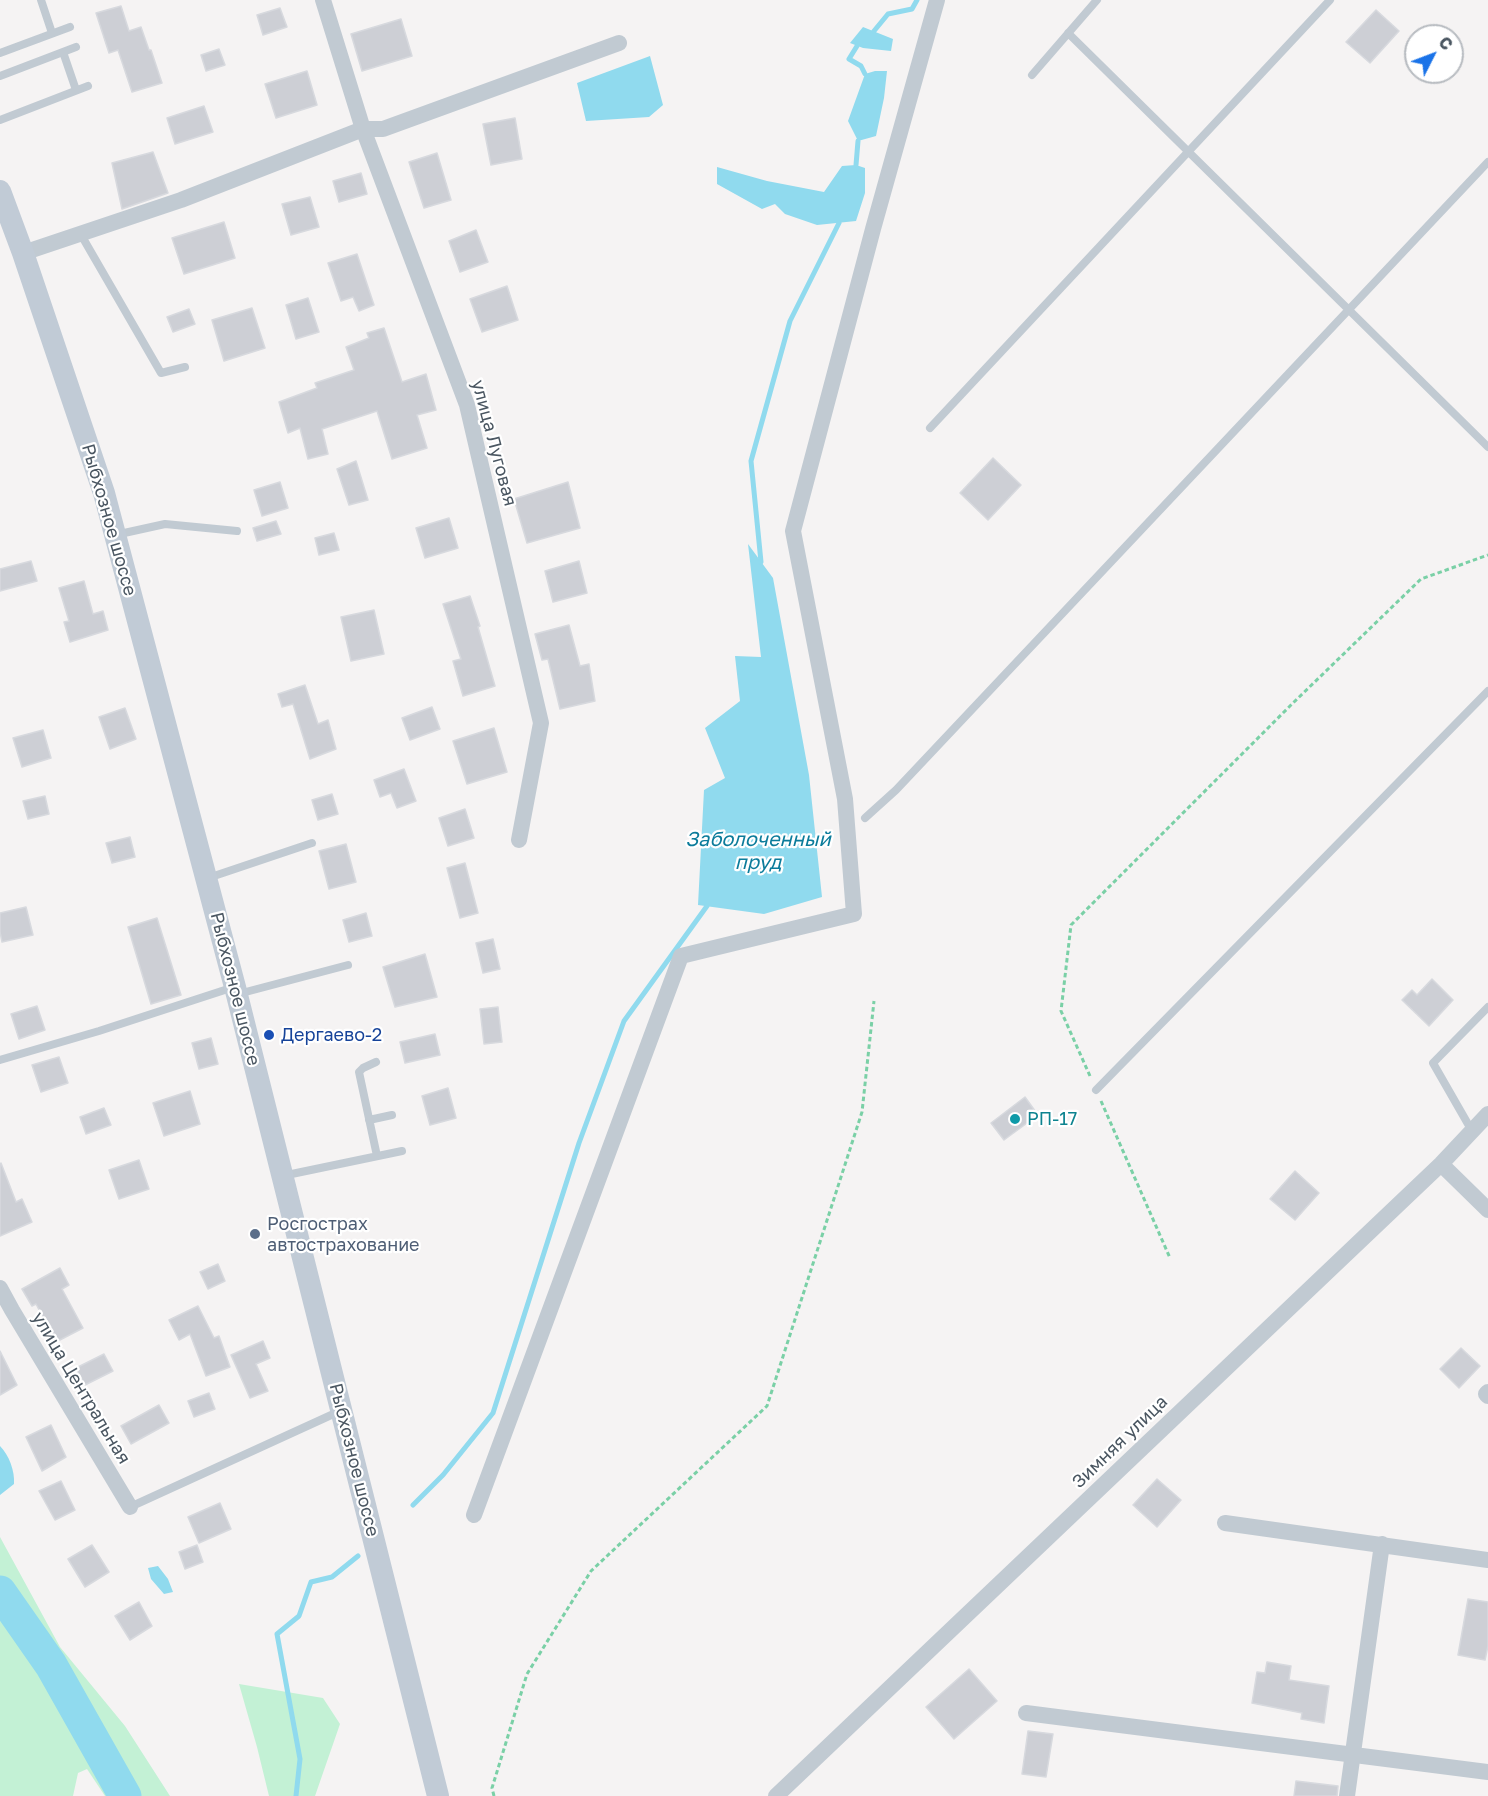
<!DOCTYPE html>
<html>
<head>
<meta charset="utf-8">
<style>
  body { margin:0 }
  #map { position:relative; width:1488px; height:1796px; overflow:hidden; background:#f5f3f3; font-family:"Golos Text",sans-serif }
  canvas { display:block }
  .north { position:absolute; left:1404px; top:24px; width:60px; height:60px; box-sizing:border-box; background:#fff; border:2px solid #b7bbc0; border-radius:50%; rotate:48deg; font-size:16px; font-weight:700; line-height:24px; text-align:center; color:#4a5661 }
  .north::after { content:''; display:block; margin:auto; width:21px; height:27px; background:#1a73e8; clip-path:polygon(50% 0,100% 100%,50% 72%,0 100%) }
</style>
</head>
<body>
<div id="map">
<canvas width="1488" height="1796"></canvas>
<div class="north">С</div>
</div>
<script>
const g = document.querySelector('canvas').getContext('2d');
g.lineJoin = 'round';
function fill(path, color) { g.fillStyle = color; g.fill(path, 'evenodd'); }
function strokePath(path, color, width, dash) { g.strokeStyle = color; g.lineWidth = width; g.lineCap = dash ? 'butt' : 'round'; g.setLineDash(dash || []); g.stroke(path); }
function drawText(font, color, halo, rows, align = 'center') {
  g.font = font + ' "Golos Text",sans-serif'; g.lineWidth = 4.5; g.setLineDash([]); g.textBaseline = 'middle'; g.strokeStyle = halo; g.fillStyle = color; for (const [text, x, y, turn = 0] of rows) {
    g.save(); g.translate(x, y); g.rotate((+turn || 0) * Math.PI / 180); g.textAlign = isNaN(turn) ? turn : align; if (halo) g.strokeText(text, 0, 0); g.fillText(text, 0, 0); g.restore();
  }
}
fill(new Path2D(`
  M0,1537L60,1647L125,1726L170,1796H105L87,1769L78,1773L73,1796H0Z
  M239,1684L323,1698L340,1724L315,1796H269L257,1747Z`), '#c3f1d5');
fill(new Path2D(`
  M863,27L893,39L891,51L863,48L850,43Z
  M650,56L663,105L649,117L586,121L577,83Z
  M875,71H887L884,98L876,136L858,141L848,121L865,74Z
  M856,165L865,168V193L856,221L817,225L785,214L775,204L762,209L717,184V167L767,181L824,192L842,166Z
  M748,544L773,578L809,775L822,897L764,914L698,905L704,790L725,778L705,728L740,701L735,656L761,657Z
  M0,1446C9,1455 15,1471 14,1484L0,1495Z
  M158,1566L168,1579L173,1592L164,1594L151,1579L148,1568Z`), '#90daee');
strokePath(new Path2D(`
  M874,31L888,14L912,9L917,0
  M857,46L849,59L861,66L865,74
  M856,165L858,141
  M761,562L751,461L790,321L839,223
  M413,1505L443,1475L493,1413L579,1143L624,1021L707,906
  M296,1796L300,1759L277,1634L299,1616L311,1582L332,1577L358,1556`), '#90daee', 5);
strokePath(new Path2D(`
  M0,1592L51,1665L125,1796`), '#90daee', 33);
const building = new Path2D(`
  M121,6L129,31L141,27L149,50H151L162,83L132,92L118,50L109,53L96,13Z
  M280,8L287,27L263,35L257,15Z
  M1376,10L1399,31L1370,63L1346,42Z
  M401,19L412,56L362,71L351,34Z
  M219,49L225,65L206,71L201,55Z
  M307,71L317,105L276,118L265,84Z
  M204,106L213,132L175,144L167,118Z
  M515,118L522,159L491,165L483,124Z
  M153,152L168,193L122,209L112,163Z
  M437,153L451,200L424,208L409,162Z
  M361,173L367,194L339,202L333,181Z
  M310,197L319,227L291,235L282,204Z
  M224,222L235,258L184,274L172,238Z
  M476,230L488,262L460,272L449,241Z
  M357,254L374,305L359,311L353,297L341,301L328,263Z
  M507,286L518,320L482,332L470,299Z
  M308,298L319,332L296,339L286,305Z
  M252,308L265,348L224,361L212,320Z
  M189,309L195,324L173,332L167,317Z
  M384,328L402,382L426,374L436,410L417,415L427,448L392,459L377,411L322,429L328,454L308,459L300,428L288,433L279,402L317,388L315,383L354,370L346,347L369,338L367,333Z
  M993,458L1021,485L988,520L960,493Z
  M356,461L368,500L349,505L337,469Z
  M280,482L288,508L262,516L254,490Z
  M568,482L580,528L527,543L514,499Z
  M449,518L458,548L425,558L416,528Z
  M276,521L281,534L257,541L253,528Z
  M334,533L339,550L319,555L315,538Z
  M31,561L37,581L0,591V569Z
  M579,561L587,593L553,602L545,571Z
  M84,581L93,614L103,611L108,630L70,642L64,622L69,621L59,588Z
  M470,596L480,626L478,627L495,686L463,696L453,661L461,659L443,604Z
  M374,610L384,654L351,661L341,617Z
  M569,625L580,666L589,664L595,701L560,709L548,659L542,660L535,634Z
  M305,685L318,724L328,720L336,749L310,759L293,704L282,707L278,694Z
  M432,707L440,729L410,740L402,718Z
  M125,708L136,739L110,749L99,717Z
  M494,728L507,772L467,784L453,741Z
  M43,730L51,758L22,767L13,738Z
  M404,769L416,801L397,808L391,793L380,797L374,780Z
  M332,794L338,814L318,820L312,800Z
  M45,796L49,814L28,819L23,801Z
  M465,809L474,838L448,846L439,818Z
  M130,837L135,857L112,863L106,843Z
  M346,844L356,882L329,889L319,851Z
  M465,863L478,913L460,918L447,868Z
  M26,907L33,935L2,942L0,932V913Z
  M366,913L372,936L349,942L343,920Z
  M157,918L181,995L151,1004L128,927Z
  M493,939L500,969L483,973L476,943Z
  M425,954L437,997L395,1007L383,967Z
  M1432,979L1453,1000L1429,1026L1402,1000L1412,990L1417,995Z
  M37,1006L45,1030L19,1039L11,1014Z
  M498,1007L502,1042L484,1044L480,1009Z
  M435,1034L440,1055L405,1063L400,1042Z
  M211,1038L218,1064L199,1069L192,1043Z
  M59,1057L68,1083L41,1092L32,1065Z
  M448,1088L456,1118L430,1125L422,1096Z
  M190,1091L200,1124L164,1136L153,1103Z
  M1025,1097L1038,1115L1004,1140L991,1123Z
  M104,1108L111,1125L86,1134L80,1117Z
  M139,1160L149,1189L119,1199L109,1170Z
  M1,1163L16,1202L22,1199L32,1222L0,1236V1164Z
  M1295,1171L1319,1193L1295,1220L1270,1199Z
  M218,1264L225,1281L208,1289L200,1272Z
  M60,1268L69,1285L62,1289L83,1328L56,1342L36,1304L32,1306L22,1289Z
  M198,1306L214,1338L219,1336L230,1367L206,1376L190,1334L179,1340L169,1320Z
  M263,1341L270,1358L256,1364L268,1391L250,1398L231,1355Z
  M1461,1348L1480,1366L1459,1388L1440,1369Z
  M0,1351L17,1385L0,1395Z
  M104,1354L113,1371L85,1385L76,1368Z
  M209,1393L215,1409L194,1417L188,1401Z
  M159,1405L169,1423L131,1444L121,1426Z
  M51,1425L66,1457L42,1471L26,1437Z
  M1157,1479L1181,1500L1157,1527L1133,1505Z
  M61,1481L75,1510L55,1520L39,1491Z
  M220,1503L231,1529L199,1543L188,1517Z
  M92,1545L109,1572L85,1587L68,1559Z
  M197,1545L203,1562L185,1569L179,1552Z
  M1468,1599L1488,1602V1646L1485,1660L1458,1655Z
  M139,1602L152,1626L130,1640L115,1616Z
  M1267,1662L1291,1666L1289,1680L1329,1686L1324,1723L1301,1719L1302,1713L1252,1703L1257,1672L1265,1673Z
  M969,1669L997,1701L954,1739L926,1707Z
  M1028,1731L1053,1734L1046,1777L1022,1774Z
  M1296,1781L1338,1786L1337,1796H1294Z`);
fill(building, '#cdcfd5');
strokePath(building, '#d7d9de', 1.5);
strokePath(new Path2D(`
  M1090,1076L1061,1011L1071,925L1294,702L1421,579L1488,555
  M1101,1101L1170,1258
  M494,1796L492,1788L527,1674L591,1571L767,1406L862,1112L874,1001`), '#7ad0a6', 3, [4.5, 3]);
strokePath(new Path2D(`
  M41,0L52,33
  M1068,33L1488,447
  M63,52L76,90
  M0,53L70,27
  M1032,75L1097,0
  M0,76L76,47
  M0,120L88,86
  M80,233L161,373L185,367
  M930,428L1330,0
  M115,535L165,524L237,531
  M865,818L896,790L1488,162
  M211,877L312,843
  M238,994L348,965
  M0,1060L99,1031L234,987
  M376,1062L363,1068L359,1072L377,1156
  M1096,1090L1488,691
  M369,1120L392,1115
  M1472,1131L1433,1063L1488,1007
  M282,1176L402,1151
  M130,1507L340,1411`), '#c1cad2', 8);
strokePath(new Path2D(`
  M323,0L363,129L467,405L541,723L519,840
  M23,253L181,200L363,129H383L619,43
  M1441,1164L1488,1210
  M0,1288L12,1310L130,1507
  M1488,1392L1486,1394L1488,1396
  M474,1515L681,956L854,914L845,799L793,531L873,229L937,0
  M1225,1523L1488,1560
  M1026,1713L1488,1772
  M776,1796L1441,1164L1488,1114
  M1347,1796L1382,1544`), '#c1cad2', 16);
strokePath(new Path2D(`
  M0,191L23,253L104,493L235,987L438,1796`), '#c1cbd6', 22);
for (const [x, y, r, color] of [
  [269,1035,6,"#1a4fb4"],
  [1015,1119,6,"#0f9aa8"],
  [255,1234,6,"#5c6f8a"]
]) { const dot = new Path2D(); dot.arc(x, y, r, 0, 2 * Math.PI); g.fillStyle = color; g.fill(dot); strokePath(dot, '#fff', 2); }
drawText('18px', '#4a5661', '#fff', [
  ["улица Луговая",494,443,75],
  ["Рыбхозное шоссе",109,520,74],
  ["Рыбхозное шоссе",235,989,76],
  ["улица Центральная",81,1388,59],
  ["Зимняя улица",1120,1442,-44],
  ["Рыбхозное шоссе",354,1460,76]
]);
drawText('18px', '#164399', '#fff', [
  ["Дергаево-2",281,1035]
], 'left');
drawText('18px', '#0d838f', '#fff', [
  ["РП-17",1027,1119]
], 'left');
drawText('18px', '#4e5e75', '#fff', [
  ["Росгострах",267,1224],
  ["автострахование",267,1245]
], 'left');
drawText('italic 20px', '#0c7c9b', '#fff', [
  ["Заболоченный",758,840],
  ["пруд",758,863]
]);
</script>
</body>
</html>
